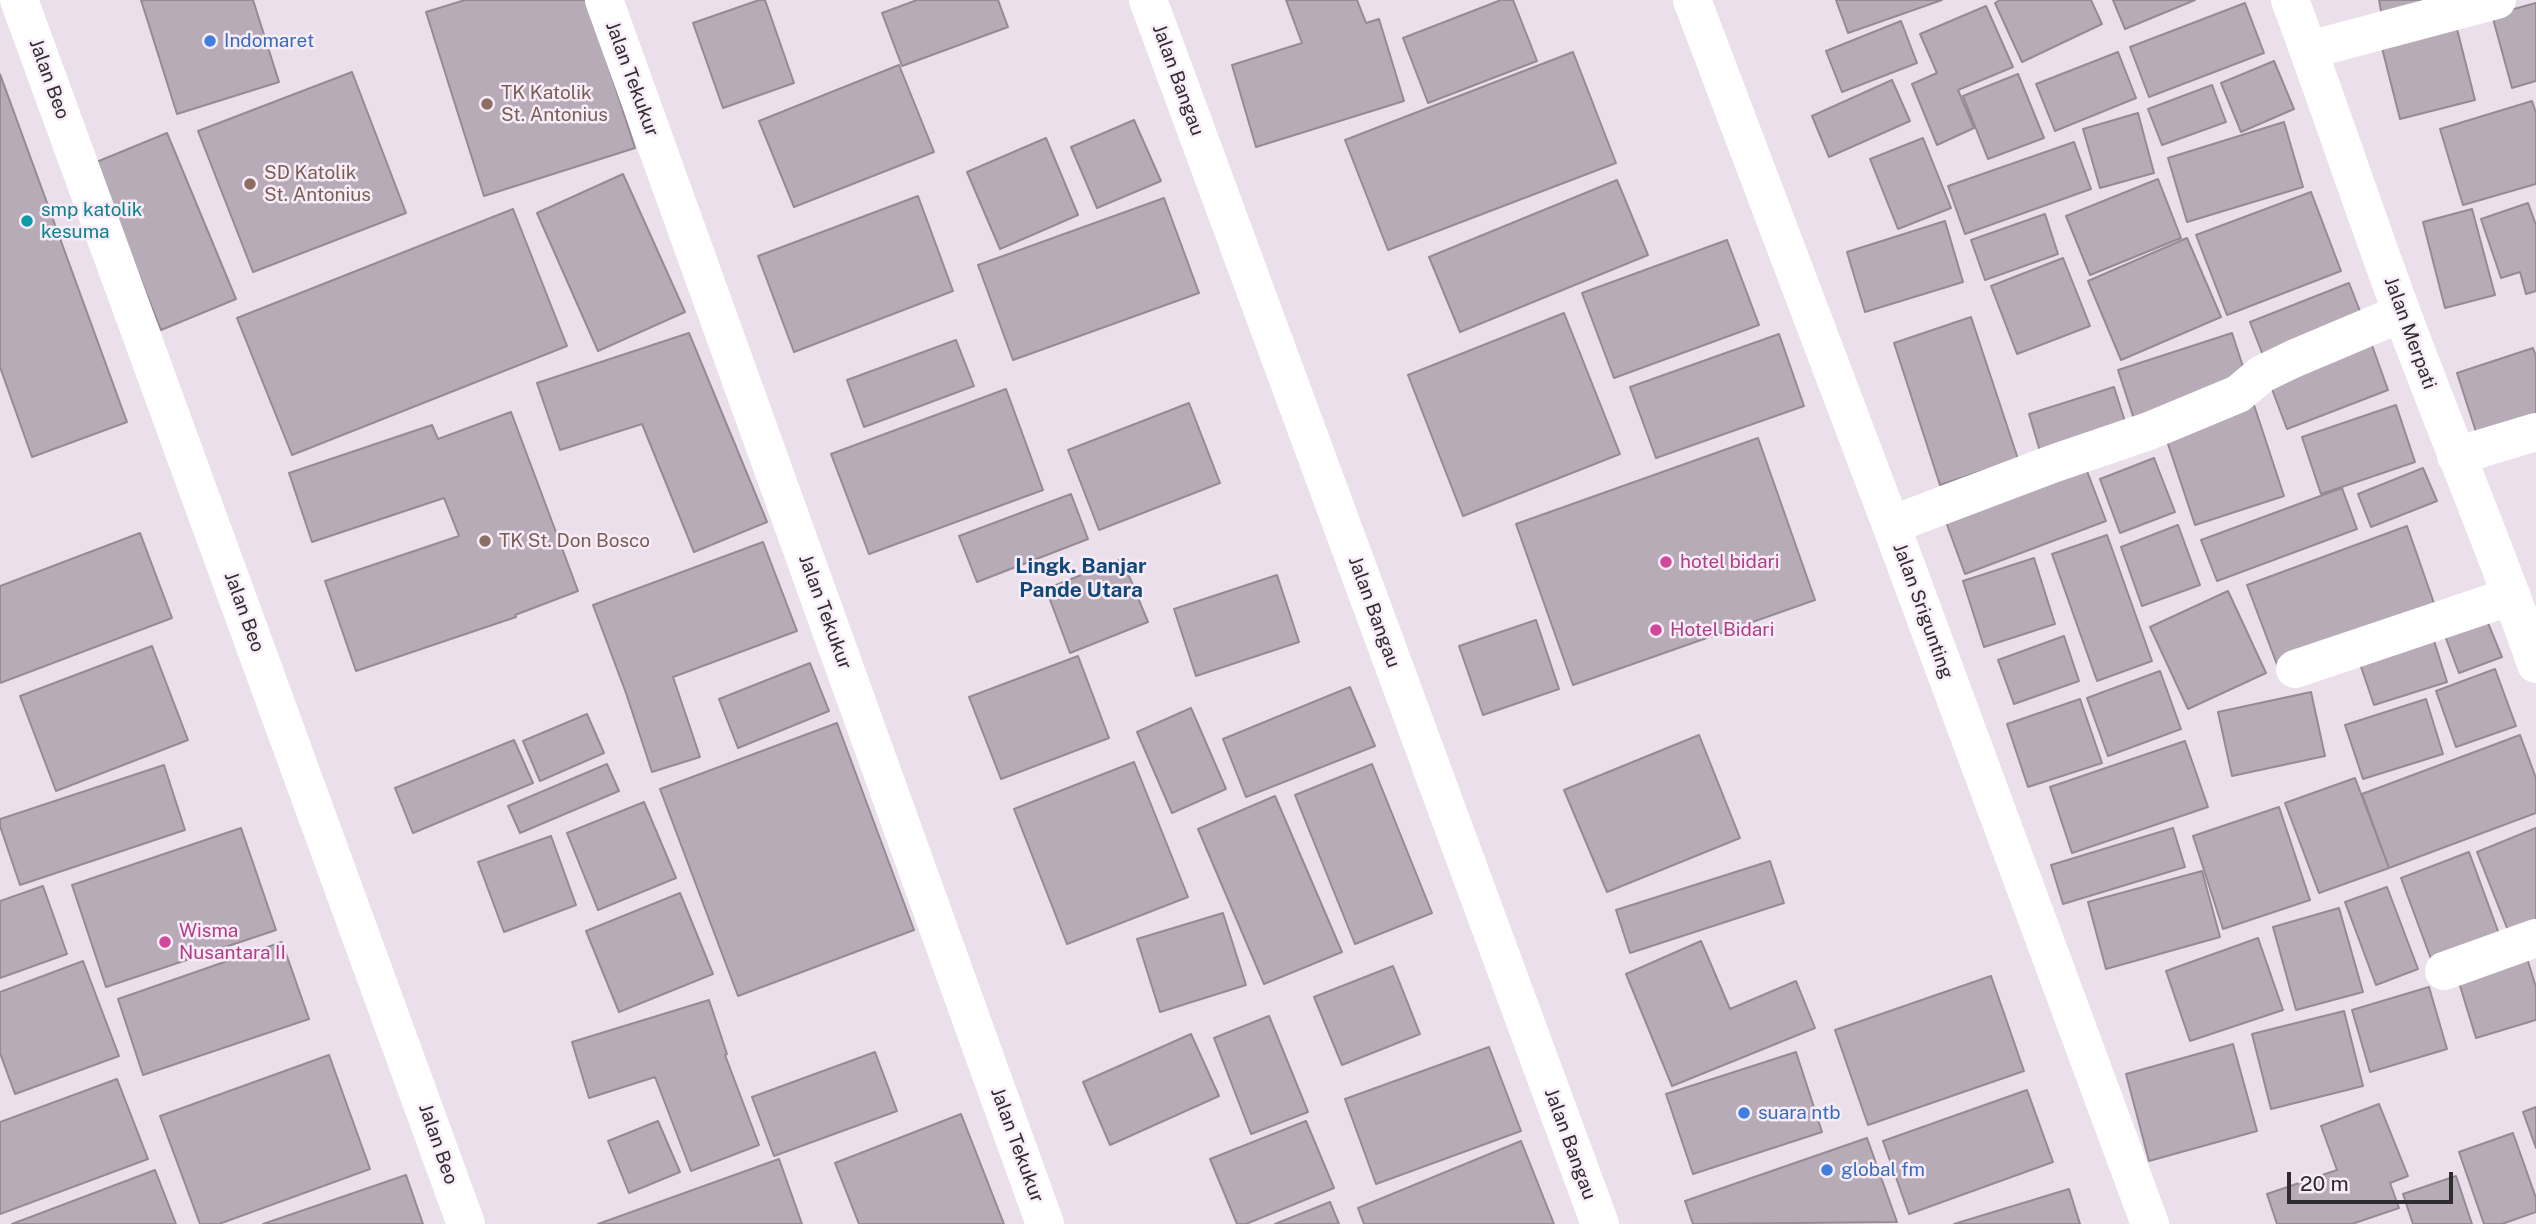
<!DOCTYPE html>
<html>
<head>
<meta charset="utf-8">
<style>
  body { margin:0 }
  #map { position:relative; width:2536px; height:1224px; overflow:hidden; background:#eadfea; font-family:"Public Sans",sans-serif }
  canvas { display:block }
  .scale { position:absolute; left:2287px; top:1172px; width:166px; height:32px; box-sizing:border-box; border:4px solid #2f2b2f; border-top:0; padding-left:9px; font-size:21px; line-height:24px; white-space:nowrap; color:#2f2b2f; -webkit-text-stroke:5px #f7ecf7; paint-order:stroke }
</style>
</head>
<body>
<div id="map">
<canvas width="2536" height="1224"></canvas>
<div class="scale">20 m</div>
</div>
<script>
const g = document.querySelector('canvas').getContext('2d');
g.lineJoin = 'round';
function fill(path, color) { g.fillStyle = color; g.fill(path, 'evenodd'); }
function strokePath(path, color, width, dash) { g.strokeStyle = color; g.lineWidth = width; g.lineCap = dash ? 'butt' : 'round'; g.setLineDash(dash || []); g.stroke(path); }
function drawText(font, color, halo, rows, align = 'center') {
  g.font = font + ' "Public Sans",sans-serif'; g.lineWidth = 5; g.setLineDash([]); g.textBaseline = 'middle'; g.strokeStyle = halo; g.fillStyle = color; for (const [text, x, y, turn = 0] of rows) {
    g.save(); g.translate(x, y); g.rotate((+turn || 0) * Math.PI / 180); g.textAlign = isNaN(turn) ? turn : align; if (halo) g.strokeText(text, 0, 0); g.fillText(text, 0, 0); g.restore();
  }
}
const building = new Path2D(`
  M141,0H253L279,82L177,114Z
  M465,0H587L635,148L484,196L426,12Z
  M759,0H765L794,83L723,108L693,23Z
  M917,0H998L1008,27L902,66L882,13Z
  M1286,0H1357L1366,23L1379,19L1404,101L1256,147L1232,65L1302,43Z
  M1501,0H1513L1537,61L1428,103L1403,38Z
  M1836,0H1942L1848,33Z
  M2000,0H2091L2102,24L2022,62L1995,3Z
  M2113,0H2195L2125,29Z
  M2379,0H2446L2382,16Z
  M2245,3L2264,53L2149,97L2130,47Z
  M2536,3V81L2512,88L2492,15Z
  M1986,6L2013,67L1958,90L1974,128L1937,145L1912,84L1937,73L1920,34Z
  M1901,21L1917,63L1842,92L1826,51Z
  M2457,29L2475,100L2400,119L2382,48Z
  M1573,52L1616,163L1388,250L1345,140Z
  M2118,52L2136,98L2055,131L2036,84Z
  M2274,61L2294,109L2241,132L2221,83Z
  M899,65L934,152L794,207L759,121Z
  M352,72L406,213L253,272L198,131Z
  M0,74L127,422L32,457L0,367Z
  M2018,74L2044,138L1988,159L1963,96Z
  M1892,80L1910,121L1829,157L1812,116Z
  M2212,85L2226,122L2162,145L2148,109Z
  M2532,101L2536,113V184L2463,205L2440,129Z
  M2138,113L2154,173L2100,188L2083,129Z
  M1134,120L1161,181L1097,208L1071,147Z
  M2284,122L2303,187L2187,222L2168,158Z
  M167,133L236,299L161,330L94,163Z
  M1046,138L1078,215L1000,249L967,172Z
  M1923,138L1951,208L1898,229L1870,159Z
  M2074,142L2091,189L1965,234L1948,186Z
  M623,174L685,312L598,351L537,213Z
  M2158,179L2181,238L2090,275L2066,216Z
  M1617,180L1648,255L1460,332L1429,257Z
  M2311,192L2341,271L2227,315L2196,235Z
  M918,196L953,291L794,352L758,256Z
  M1164,198L1199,293L1013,360L978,265Z
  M2528,203L2536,225V291L2526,294L2520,272L2501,278L2481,219Z
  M513,209L567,346L292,455L237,318Z
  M2472,209L2495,295L2445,308L2423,222Z
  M2045,214L2058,254L1985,280L1971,240Z
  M1945,221L1963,282L1865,312L1847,252Z
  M2187,238L2221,317L2121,360L2088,281Z
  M1727,240L1759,325L1614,378L1582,293Z
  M2063,258L2090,326L2017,354L1991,286Z
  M2349,283L2365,324L2266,363L2250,322Z
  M1564,313L1620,454L1463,516L1408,375Z
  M1971,317L2018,459L1940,485L1894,343Z
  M689,333L767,522L694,552L642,424L560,450L537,383Z
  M2232,333L2248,382L2134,419L2118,370Z
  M1779,334L1804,406L1656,458L1630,387Z
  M2369,337L2388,390L2287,429L2267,376Z
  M956,340L974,386L864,427L847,380Z
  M2533,348L2536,356V416L2477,435L2457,373Z
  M2114,387L2128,431L2042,458L2029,414Z
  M1006,389L1043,490L869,554L831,454Z
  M2252,399L2284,496L2195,525L2163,429Z
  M1189,403L1220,483L1099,530L1068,450Z
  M2396,405L2415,462L2321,494L2302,437Z
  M511,412L578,591L515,615L516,617L356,671L325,581L459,536L444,498L312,542L289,473L432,425L438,439Z
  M1758,438L1815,600L1573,685L1516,524Z
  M2082,458L2106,521L1965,574L1942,511Z
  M2154,458L2175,512L2120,533L2100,479Z
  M2423,468L2437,501L2371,527L2358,494Z
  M2342,488L2357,529L2217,581L2201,540Z
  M1071,494L1088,539L977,582L959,536Z
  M2178,525L2200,585L2142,606L2121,547Z
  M2407,526L2436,609L2278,667L2247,585Z
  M140,533L172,618L0,683V586Z
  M2107,535L2152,661L2097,681L2052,554Z
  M763,542L797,631L673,677L700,757L652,772L626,693L593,605Z
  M2034,558L2055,624L1984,647L1963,581Z
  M1122,559L1148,622L1070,653L1046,589Z
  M1277,575L1299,642L1196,676L1174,609Z
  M2228,591L2266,673L2188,709L2150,627Z
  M2483,611L2502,657L2459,673L2442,628Z
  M1536,620L1559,689L1483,715L1459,646Z
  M2430,628L2447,682L2374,705L2356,652Z
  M2064,636L2079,681L2014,704L1998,660Z
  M152,646L188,740L56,791L20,696Z
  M1078,656L1109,738L1001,779L969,697Z
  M810,663L829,711L738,748L719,699Z
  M2495,669L2516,726L2456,747L2436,691Z
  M2160,671L2181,729L2108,756L2087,698Z
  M1350,687L1375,746L1246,797L1223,739Z
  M2311,692L2325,756L2232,776L2218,712Z
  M2080,699L2102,763L2028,787L2007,724Z
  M2426,699L2443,754L2363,779L2345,725Z
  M1191,708L1226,789L1172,813L1137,732Z
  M587,714L604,753L540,781L523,741Z
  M837,723L914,930L738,996L660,789Z
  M1699,735L1740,838L1607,892L1564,790Z
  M2520,735L2536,778V813L2389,868L2362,794Z
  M514,740L533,783L413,833L395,788Z
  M2185,741L2208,807L2072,853L2050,787Z
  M1134,762L1188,897L1067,944L1014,809Z
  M607,764L619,791L520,833L508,806Z
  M1372,764L1432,913L1355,944L1295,795Z
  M164,765L185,830L20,885L0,826V819Z
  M2355,778L2389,868L2319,893L2285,803Z
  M1275,796L1342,952L1264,984L1198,829Z
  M644,802L676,878L598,910L567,833Z
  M2279,807L2310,900L2223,929L2193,836Z
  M241,828L276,930L106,987L72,885Z
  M2173,828L2185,867L2063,904L2051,865Z
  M2536,828V929L2511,938L2477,852Z
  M551,836L576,905L504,932L478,862Z
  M2469,852L2502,942L2434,967L2401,878Z
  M1770,861L1784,903L1630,953L1616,910Z
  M2202,871L2220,937L2106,969L2088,902Z
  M43,886L67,954L0,978V901Z
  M2387,887L2418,969L2376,985L2345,902Z
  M680,893L713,974L619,1012L586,931Z
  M2339,908L2363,992L2296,1010L2273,927Z
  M1223,913L1246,985L1160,1012L1137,939Z
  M2258,938L2283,1010L2190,1041L2166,971Z
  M1701,941L1730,1009L1796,981L1815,1028L1672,1086L1626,974Z
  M282,942L309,1019L143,1075L118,999Z
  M2526,955L2536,987V1020L2476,1038L2457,976Z
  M83,961L119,1056L15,1094L0,1053V992Z
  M1393,966L1420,1034L1342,1065L1314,997Z
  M1991,976L2024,1071L1868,1125L1835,1030Z
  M2429,987L2447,1049L2370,1072L2352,1010Z
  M709,1000L727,1054L725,1055L759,1145L691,1171L655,1077L589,1098L572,1042Z
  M2344,1011L2363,1086L2271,1109L2252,1034Z
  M1269,1016L1308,1112L1251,1134L1214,1038Z
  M1191,1034L1219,1096L1110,1145L1083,1082Z
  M2233,1044L2257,1131L2149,1161L2126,1074Z
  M1489,1047L1521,1131L1376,1184L1345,1099Z
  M875,1052L897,1111L774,1156L752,1097Z
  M1796,1052L1822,1132L1693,1174L1666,1094Z
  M329,1055L370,1169L219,1224H200L160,1116Z
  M117,1079L148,1159L0,1214V1122Z
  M2027,1090L2053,1162L1909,1214L1883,1141Z
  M2379,1104L2408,1176L2390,1183L2399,1208L2352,1224H2277L2267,1194L2337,1170L2321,1126Z
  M2536,1107V1148L2523,1112Z
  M961,1114L1004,1224H859L835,1163Z
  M658,1121L680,1172L629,1193L608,1141Z
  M1306,1121L1334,1188L1246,1224H1237L1210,1159Z
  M2513,1133L2536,1198V1212L2502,1224H2484L2459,1152Z
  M1867,1138L1897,1222L1693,1224L1685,1201Z
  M1521,1141L1554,1224H1364L1358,1208Z
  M779,1159L802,1224H598Z
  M155,1170L176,1224H12Z
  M406,1175L423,1224H263Z
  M2456,1176L2472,1224H2413L2403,1194Z
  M2069,1189L2080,1224H1954Z
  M1330,1202L1339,1224H1275Z`);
fill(building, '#b6abb6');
strokePath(building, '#958b95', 2);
strokePath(new Path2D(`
  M19,0L466,1224
  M604,0L1045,1224
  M1148,0L1600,1224
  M1692,0L1891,525L2150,1224
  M2290,0C2329,105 2364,211 2403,316C2446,432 2495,546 2536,664
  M2309,50L2497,0
  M2456,456L2536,432
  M1891,525L2055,463L2149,431L2238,394L2262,374L2293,359L2402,313
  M2295,669L2512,596
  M2444,971L2536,938`), '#fff', 38);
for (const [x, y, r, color] of [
  [210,41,7,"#3f7fe0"],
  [487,104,7,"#8d6e63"],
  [250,184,7,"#8d6e63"],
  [27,221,7,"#0f9aa8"],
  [485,541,7,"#8d6e63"],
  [1666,562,7,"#d1479c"],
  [1656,630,7,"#d1479c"],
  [165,942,7,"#d1479c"],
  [1744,1113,7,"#3f7fe0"],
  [1827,1170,7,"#3f7fe0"]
]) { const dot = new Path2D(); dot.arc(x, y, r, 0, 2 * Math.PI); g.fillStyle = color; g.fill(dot); strokePath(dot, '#f7ecf7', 2.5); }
drawText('19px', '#366cbe', '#f7ecf7', [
  ["Indomaret",224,41],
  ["suara ntb",1758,1113],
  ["global fm",1841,1170]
], 'left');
drawText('19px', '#2f2b2f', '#f7ecf7', [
  ["Jalan Beo",49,79,70],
  ["Jalan Tekukur",632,79,70],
  ["Jalan Bangau",1178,80,70],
  ["Jalan Merpati",2410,333,70],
  ["Jalan Srigunting",1923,611,70],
  ["Jalan Beo",244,612,70],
  ["Jalan Tekukur",825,612,70],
  ["Jalan Bangau",1374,612,70],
  ["Jalan Beo",438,1144,71],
  ["Jalan Bangau",1570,1144,70],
  ["Jalan Tekukur",1017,1145,70]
]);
drawText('19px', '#785e54', '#f7ecf7', [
  ["TK Katolik",501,93],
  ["St. Antonius",501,115],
  ["SD Katolik",264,173],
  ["St. Antonius",264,195],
  ["TK St. Don Bosco",499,541]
], 'left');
drawText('19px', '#0d838f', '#f7ecf7', [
  ["smp katolik",41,210],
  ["kesuma",41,232]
], 'left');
drawText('19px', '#b23c85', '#f7ecf7', [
  ["hotel bidari",1680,562],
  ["Hotel Bidari",1670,630],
  ["Wisma",179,931],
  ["Nusantara II",179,953]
], 'left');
drawText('bold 21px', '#0f4879', '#f7ecf7', [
  ["Lingk. Banjar",1081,567],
  ["Pande Utara",1081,591]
]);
</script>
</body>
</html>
